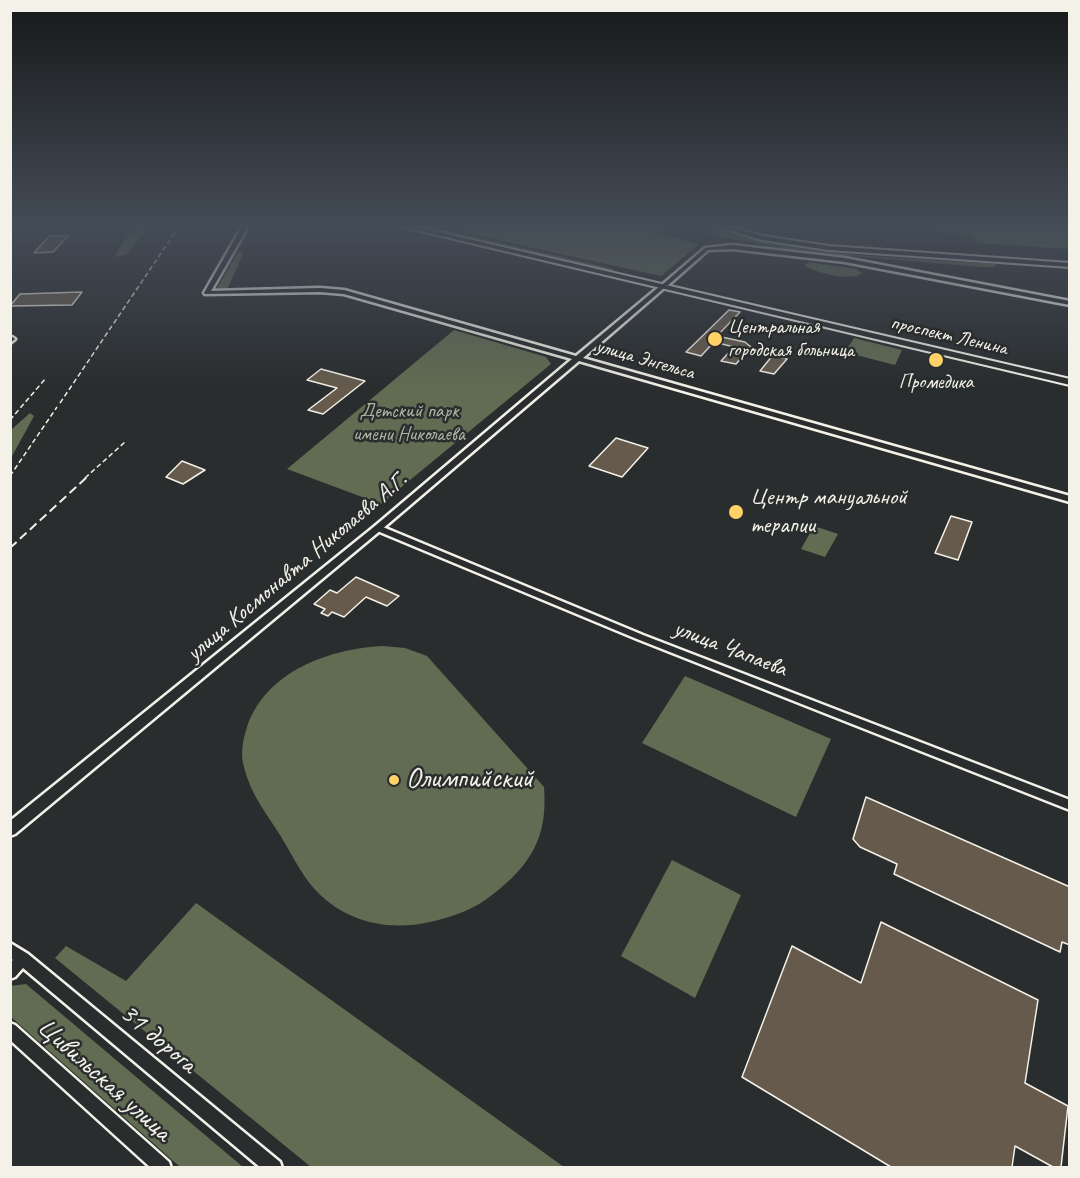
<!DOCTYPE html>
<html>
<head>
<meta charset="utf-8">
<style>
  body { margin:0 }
  #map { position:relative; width:1080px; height:1178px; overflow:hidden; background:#2a2d2e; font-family:Caveat,sans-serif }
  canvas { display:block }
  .frame { position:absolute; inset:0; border:12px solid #f4f1e8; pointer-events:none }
</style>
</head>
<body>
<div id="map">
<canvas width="1080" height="1178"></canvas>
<div class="frame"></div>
</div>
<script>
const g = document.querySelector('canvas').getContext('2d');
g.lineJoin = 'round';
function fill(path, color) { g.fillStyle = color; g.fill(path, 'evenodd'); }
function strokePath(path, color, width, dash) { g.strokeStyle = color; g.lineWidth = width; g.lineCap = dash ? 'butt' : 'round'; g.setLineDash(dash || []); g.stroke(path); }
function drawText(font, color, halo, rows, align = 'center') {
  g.font = font + ' Caveat,sans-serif'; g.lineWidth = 5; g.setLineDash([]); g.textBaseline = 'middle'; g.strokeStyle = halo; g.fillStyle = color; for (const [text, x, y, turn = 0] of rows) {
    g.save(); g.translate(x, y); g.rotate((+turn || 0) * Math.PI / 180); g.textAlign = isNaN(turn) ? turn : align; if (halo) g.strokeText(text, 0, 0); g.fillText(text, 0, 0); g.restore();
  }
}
fill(new Path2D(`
  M135,225H150L126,255L114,257Z
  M429,225H699L654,233L699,244L661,276Z
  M708,225C798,258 902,257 996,264L995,267H980L805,252L710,235L706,228Z
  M851,225H1069V249L977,243L972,235C930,232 892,228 851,225Z
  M441,229L614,269L611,271L441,232Z
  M244,251L228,288H217L238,252Z
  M808,262L856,269L862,273C851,282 817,273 805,266Z
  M454,330L546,357L551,364L381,504L287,469Z
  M854,338L902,350L895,365L845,352Z
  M30,413L34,416L11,458V430Z
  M814,526L838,534L825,557L801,549Z
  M383,646L405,648L427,656L544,787C548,837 531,865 492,895C475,909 452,917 430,922C386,932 341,921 311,885C299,870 290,851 280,835C266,813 250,793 244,767C240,755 243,739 247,727C266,671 329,649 383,646Z
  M685,676L831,739L796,817L642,743Z
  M672,860L741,895L695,998L621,956Z
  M196,903L564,1167H311L55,958L66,946L126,981Z
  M26,984L243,1167H180L11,1017V986Z`), '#626c52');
const building = new Path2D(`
  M49,236H68L53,252L34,253Z
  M82,292L72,305L10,306L20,294Z
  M729,310L740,312L717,336L745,342L751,347L736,364L721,361L734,347L714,342L701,356L686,352Z
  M773,355L787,359L774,374L760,371Z
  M321,369L365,381L323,414L308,410L337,388L307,380Z
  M616,438L648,448L622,477L589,466Z
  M182,461L205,470L183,484L166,477Z
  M951,516L972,522L958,560L935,553Z
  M356,577L399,596L387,606L366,597L344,617L332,612L328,616L321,613L325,609L314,604L330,590L337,593Z
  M866,797L1070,887V945L1062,942L1060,952L894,874L897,864L860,847L853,839Z
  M881,922L1038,1000L1025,1083L1068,1106L1061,1167H1053L1015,1146L1012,1167H891L742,1077L792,946L861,983Z`);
fill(building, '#655a4c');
strokePath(building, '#f4f1e8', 1.5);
const minor = new Path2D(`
  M732,245L845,258L1070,301V305L845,262L732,249L708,250L667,286L662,285L705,248Z
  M12,337L15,339L10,343V338Z
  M378,525L643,635L1070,800V810L637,639L375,530L374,528L375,526Z
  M10,943L28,954L280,1162L282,1168H261L23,968L15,977L10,979V962L13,960L10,958Z
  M10,1023L15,1025L169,1162L171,1168H151L10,1040Z`);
const tertiary = new Path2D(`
  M243,225H249L211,291L320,288L344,290L576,356L660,286H664V288L583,358L1070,496V502L579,361L381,530L15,834L10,836V821L375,526L572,359L344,294L320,292L205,294L204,293Z`);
const secondary = new Path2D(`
  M714,225H724L763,236L829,246L1070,263V267L829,250L762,240Z`);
const primary = new Path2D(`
  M395,225H408L1070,379V385Z`);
strokePath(minor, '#f4f1e8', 5);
strokePath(tertiary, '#f4f1e8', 5);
strokePath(secondary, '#f4f1e8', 4);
strokePath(primary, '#f4f1e8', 4);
fill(minor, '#2a2d2e');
fill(tertiary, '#2a2d2e');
fill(secondary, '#2a2d2e');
fill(primary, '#2a2d2e');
strokePath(new Path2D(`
  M60,403L180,225
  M10,420L46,378
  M10,476L57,407
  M85,478L125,442`), '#f4f1e8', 1.5, [5, 3]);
strokePath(new Path2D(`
  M10,548L87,477`), '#f4f1e8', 2, [9, 4.5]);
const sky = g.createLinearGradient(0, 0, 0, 390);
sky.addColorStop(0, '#171919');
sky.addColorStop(0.58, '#444c57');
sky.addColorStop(1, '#444c5700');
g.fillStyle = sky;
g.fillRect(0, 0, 1080, 390);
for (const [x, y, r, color] of [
  [715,339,8,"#ffd166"],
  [936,360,8,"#ffd166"],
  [736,512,8,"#ffd166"],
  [394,780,6,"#ffd166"]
]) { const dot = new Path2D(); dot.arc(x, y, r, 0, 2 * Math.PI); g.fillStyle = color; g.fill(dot); strokePath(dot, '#2a2d2e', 2); }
drawText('20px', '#f4f1e8', '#2a2d2e', [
  ["Центральная",728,328],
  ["городская больница",728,351],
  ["Промедика",936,383,"center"]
], 'left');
drawText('20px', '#f4f1e8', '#2a2d2e', [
  ["проспект Ленина",949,336,13],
  ["улица Энгельса",645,360,16]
]);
drawText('20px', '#b2b5a4', '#2a2d2e', [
  ["Детский парк",409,412],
  ["имени Николаева",409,435]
]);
drawText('24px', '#f4f1e8', '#2a2d2e', [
  ["Центр мануальной",750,498],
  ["терапии",750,526]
], 'left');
drawText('24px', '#f4f1e8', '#2a2d2e', [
  ["улица Космонавта Николаева А.Г.",297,567,-40],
  ["улица Чапаева",730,649,21]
]);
drawText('28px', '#f4f1e8', '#2a2d2e', [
  ["Олимпийский",406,780]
], 'left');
drawText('28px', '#f4f1e8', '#2a2d2e', [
  ["31 дорога",158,1039,40],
  ["Цивильская улица",104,1080,42]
]);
</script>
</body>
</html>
